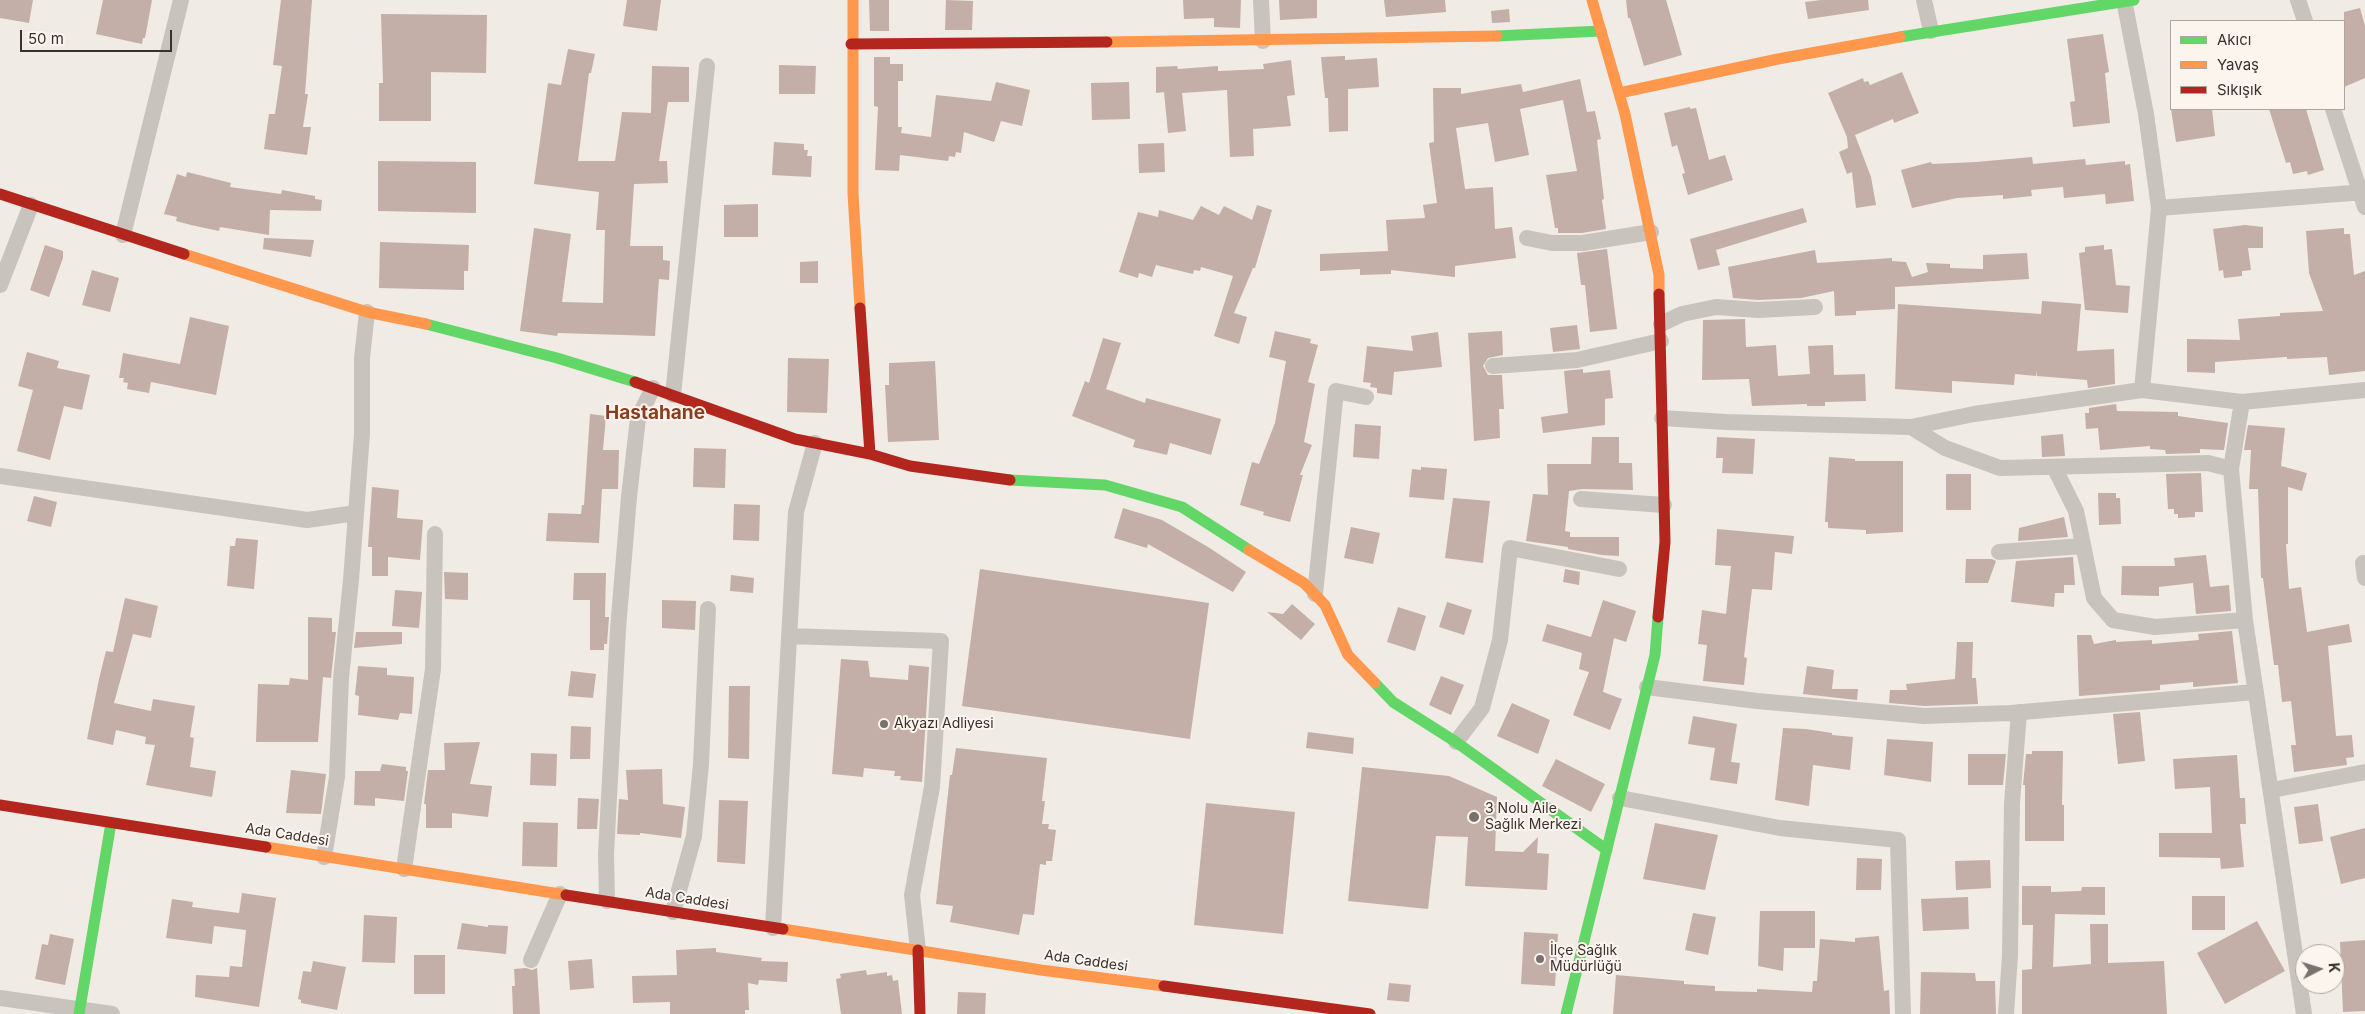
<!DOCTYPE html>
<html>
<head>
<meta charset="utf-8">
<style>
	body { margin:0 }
	#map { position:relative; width:2365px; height:1014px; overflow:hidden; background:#f0ebe5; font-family:Inter,sans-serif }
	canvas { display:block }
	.legend { position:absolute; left:2170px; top:20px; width:175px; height:90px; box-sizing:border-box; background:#fbf5ee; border:1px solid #aea6a0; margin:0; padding:6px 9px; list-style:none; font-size:15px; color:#3b302b }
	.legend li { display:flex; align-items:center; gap:10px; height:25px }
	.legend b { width:25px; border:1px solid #aea6a0 }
	.north { position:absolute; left:2295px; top:944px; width:50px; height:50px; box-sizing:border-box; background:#fbf5ee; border:1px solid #aea6a0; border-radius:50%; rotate:85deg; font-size:14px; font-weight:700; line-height:20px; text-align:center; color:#3b302b }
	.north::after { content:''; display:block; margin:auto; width:18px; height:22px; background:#7a716c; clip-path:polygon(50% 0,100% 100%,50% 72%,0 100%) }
	.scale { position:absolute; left:20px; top:30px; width:152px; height:22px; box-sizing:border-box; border:2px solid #3b302b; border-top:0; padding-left:6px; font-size:15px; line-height:18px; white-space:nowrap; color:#3b302b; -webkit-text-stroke:4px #fbf5ee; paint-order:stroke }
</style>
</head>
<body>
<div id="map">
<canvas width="2365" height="1014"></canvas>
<ul class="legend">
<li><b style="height:6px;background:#63d668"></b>Akıcı</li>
<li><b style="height:6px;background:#ff974d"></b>Yavaş</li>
<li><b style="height:6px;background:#b3261e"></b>Sıkışık</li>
</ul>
<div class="north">K</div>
<div class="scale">50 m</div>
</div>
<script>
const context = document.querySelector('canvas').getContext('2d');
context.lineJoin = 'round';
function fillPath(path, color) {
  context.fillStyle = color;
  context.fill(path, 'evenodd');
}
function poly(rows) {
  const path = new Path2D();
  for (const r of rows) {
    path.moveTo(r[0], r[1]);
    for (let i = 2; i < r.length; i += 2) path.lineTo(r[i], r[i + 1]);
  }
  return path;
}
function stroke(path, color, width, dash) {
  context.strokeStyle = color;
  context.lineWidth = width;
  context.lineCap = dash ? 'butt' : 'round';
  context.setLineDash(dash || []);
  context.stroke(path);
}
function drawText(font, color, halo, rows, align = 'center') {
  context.font = font + ' Inter,sans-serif';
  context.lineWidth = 4;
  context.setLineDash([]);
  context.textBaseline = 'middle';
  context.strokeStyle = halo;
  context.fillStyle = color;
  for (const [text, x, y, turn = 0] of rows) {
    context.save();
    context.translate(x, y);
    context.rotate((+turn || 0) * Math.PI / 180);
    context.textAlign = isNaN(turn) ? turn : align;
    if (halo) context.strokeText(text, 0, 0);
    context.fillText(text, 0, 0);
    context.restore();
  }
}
fillPath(poly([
	[0,0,33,0,29,23,0,18],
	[103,0,152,0,145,38,143,38,142,44,96,34],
	[281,0,312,0,305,94,308,94,303,127,311,127,307,155,264,149,269,114,275,114,282,66,273,65],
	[627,0,661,0,657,31,623,26],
	[869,0,889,0,889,31,870,31],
	[946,0,973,1,972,30,945,30],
	[1183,0,1241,0,1240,28,1214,27,1214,18,1184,19],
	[1279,0,1317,0,1317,18,1280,20],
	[1384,0,1445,0,1446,12,1386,17],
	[1626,0,1666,0,1682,55,1644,66,1630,18,1628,18],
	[1821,0,1868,0,1869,10,1808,19,1805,2],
	[2360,8,2365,26,2365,78,2344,87,2344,12],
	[1509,9,1510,22,1492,23,1491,11],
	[381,14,487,15,486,73,431,72,431,121,379,121,379,83,383,83],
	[2103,34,2109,72,2105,73,2110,123,2073,127,2070,102,2075,101,2067,39],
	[568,49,595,54,591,73,589,73,578,161,615,161,622,112,651,113,652,66,689,67,689,102,668,102,659,161,667,161,668,183,634,184,630,246,663,246,663,260,670,261,669,280,659,279,655,336,558,333,557,336,520,331,534,228,571,234,562,302,603,303,605,230,596,230,599,192,534,184,548,83,561,85],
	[1345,56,1345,60,1377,58,1379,87,1348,89,1348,131,1329,132,1328,98,1325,98,1321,57],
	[874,57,890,57,890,64,903,64,903,81,898,81,898,127,902,127,901,133,931,137,936,95,991,101,996,82,1030,90,1022,126,1001,121,994,142,964,132,961,153,956,152,955,157,949,156,948,161,900,155,899,171,875,170,878,107,874,106],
	[1291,60,1295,95,1287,96,1291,126,1253,129,1254,156,1230,157,1227,90,1182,93,1186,131,1168,133,1164,92,1156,93,1156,67,1177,66,1178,69,1218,66,1218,71,1264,69,1263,64],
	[779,65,816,66,815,94,779,94],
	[1902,72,1919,113,1894,123,1893,119,1855,135,1871,177,1876,205,1856,208,1852,172,1847,174,1839,152,1848,148,1847,137,1828,93,1863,78,1864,82,1868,81,1870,85],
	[1580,79,1587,112,1595,111,1601,139,1597,140,1604,199,1602,200,1606,229,1582,233,1558,233,1558,228,1555,228,1546,175,1577,171,1563,100,1520,109,1529,155,1495,162,1488,123,1456,128,1465,189,1493,187,1495,229,1512,227,1516,258,1455,266,1455,277,1391,270,1391,274,1360,275,1360,269,1320,271,1320,254,1388,251,1386,220,1425,218,1423,205,1437,203,1429,143,1434,142,1433,88,1461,88,1461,94,1521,84,1523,92],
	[1129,82,1130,119,1092,120,1091,83],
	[1690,107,1690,109,1696,108,1709,160,1725,155,1733,180,1688,195,1682,174,1685,173,1677,145,1672,147,1664,113],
	[2171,109,2212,109,2215,136,2176,142],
	[2269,109,2306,109,2324,170,2308,175,2307,171,2293,174,2290,162,2286,163],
	[774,142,804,144,804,150,808,150,807,156,812,156,811,177,772,175],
	[1164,143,1165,172,1139,173,1138,144],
	[2032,157,2033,164,2085,159,2086,165,2125,161,2125,165,2130,164,2134,201,2106,204,2105,194,2064,198,2063,187,2031,190,2032,196,2003,199,2003,195,1957,198,1912,208,1901,170,1931,162,1932,164,1976,162],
	[378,161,476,162,476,213,378,211],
	[187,172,231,183,230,187,281,194,282,190,315,196,315,199,322,200,321,211,270,210,269,235,220,227,219,231,191,225,176,221,177,217,164,214,177,174,186,177],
	[758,204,758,237,724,237,724,205],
	[1257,205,1272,210,1255,268,1253,268,1234,313,1247,317,1239,344,1214,336,1233,276,1201,267,1200,271,1194,270,1193,274,1156,265,1152,277,1139,273,1138,278,1119,272,1138,212,1158,217,1159,210,1193,220,1201,206,1219,215,1224,206,1252,220],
	[1803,208,1807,222,1716,250,1720,265,1698,270,1690,239],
	[2245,225,2263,227,2263,248,2248,248,2251,270,2242,271,2242,276,2224,278,2223,270,2219,271,2213,229],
	[2344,228,2344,234,2350,234,2354,275,2365,271,2365,371,2329,375,2327,357,2287,359,2287,357,2215,362,2215,373,2187,372,2187,339,2240,340,2238,319,2280,316,2280,313,2323,311,2309,273,2306,231],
	[264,238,314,240,311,257,263,249],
	[380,242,469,245,468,271,464,271,464,290,379,288],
	[45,245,63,251,63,258,49,297,30,290],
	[2104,245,2104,250,2112,249,2116,285,2130,286,2128,313,2085,310,2079,253,2085,252,2085,247],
	[1607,249,1617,329,1590,332,1585,285,1581,285,1577,253],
	[1815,250,1817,263,1892,258,1892,261,1906,262,1912,277,1928,272,1926,263,1950,264,1950,268,1983,269,1983,255,2027,253,2029,279,1895,287,1895,309,1856,311,1856,315,1835,316,1834,291,1801,298,1758,300,1733,298,1728,267],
	[818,261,818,283,800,283,800,262],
	[92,270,119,278,110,312,82,305],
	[2042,301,2081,304,2077,351,2114,349,2115,384,2088,388,2087,380,2037,376,2037,371,2036,376,2015,374,2014,385,1952,381,1952,393,1895,389,1898,304,2041,314],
	[190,317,229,326,216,395,151,382,149,393,127,389,128,383,123,382,124,378,119,378,123,353,180,364],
	[1745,319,1746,347,1776,345,1778,376,1810,374,1808,346,1833,345,1834,375,1865,374,1866,401,1825,402,1825,406,1807,406,1807,404,1752,406,1749,379,1702,380,1703,320],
	[1577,325,1580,349,1553,352,1550,328],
	[1275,331,1311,339,1310,343,1318,345,1308,382,1315,384,1304,442,1312,445,1300,475,1303,475,1290,522,1263,515,1264,512,1240,505,1252,462,1259,464,1275,423,1286,361,1269,357],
	[1502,331,1503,355,1488,358,1483,366,1488,375,1502,375,1504,409,1499,409,1500,438,1474,441,1468,333],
	[1438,332,1442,367,1394,372,1392,395,1377,393,1377,388,1370,387,1371,383,1363,382,1367,346,1413,351,1411,336],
	[1103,338,1121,343,1106,389,1145,403,1146,398,1221,419,1211,455,1170,443,1167,455,1133,447,1135,440,1072,416,1085,381,1089,383],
	[27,352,59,361,57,368,90,375,82,410,64,406,50,460,17,451,33,390,18,386],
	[788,358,829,359,827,413,787,412],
	[935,361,939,440,888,442,885,385,889,385,889,363],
	[1583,369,1583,373,1610,370,1613,398,1605,399,1605,425,1543,433,1541,417,1568,413,1564,371],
	[2116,404,2117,411,2178,412,2178,416,2228,423,2224,450,2200,449,2200,453,2166,454,2165,450,2150,449,2150,446,2100,450,2098,428,2086,429,2085,413,2089,413,2089,408],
	[590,414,606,416,603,450,619,450,618,489,602,489,599,543,546,541,548,513,581,514,582,505,584,505],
	[1355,424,1381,426,1379,459,1353,457],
	[2248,425,2285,428,2281,466,2307,473,2302,491,2288,487,2288,544,2286,544,2289,589,2301,587,2307,632,2349,624,2352,642,2328,646,2336,736,2352,735,2354,757,2346,758,2347,765,2294,772,2291,745,2296,745,2291,701,2282,702,2278,665,2274,665,2263,578,2261,578,2258,489,2249,489,2251,450,2244,450],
	[2063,434,2065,456,2042,457,2041,436],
	[1592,437,1619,437,1619,463,1632,463,1633,490,1582,489,1569,491,1565,531,1570,532,1570,537,1619,537,1619,556,1602,555,1568,549,1568,547,1526,541,1533,494,1548,495,1547,464,1591,464],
	[1717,437,1755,439,1753,474,1722,473,1723,458,1716,458],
	[694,448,726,449,725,488,693,487],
	[1829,457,1855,459,1855,461,1903,461,1903,532,1866,534,1866,530,1828,528,1828,522,1825,522],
	[1421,467,1447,469,1444,500,1409,497,1412,469,1421,470],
	[2201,473,2203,512,2195,512,2195,517,2178,518,2178,514,2174,514,2174,509,2168,509,2166,474],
	[1946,474,1971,474,1971,510,1946,510],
	[372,487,399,490,397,518,423,520,420,560,388,557,388,576,372,576,372,547,368,547],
	[2098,493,2116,493,2116,498,2120,498,2121,524,2099,525],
	[34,496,57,502,51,527,27,521],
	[1453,498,1490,501,1483,563,1445,558],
	[734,504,760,505,759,541,733,540],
	[1123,508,1162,520,1208,547,1246,572,1233,592,1148,544,1147,548,1114,538],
	[2064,517,2068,537,2018,541,2019,528],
	[1351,527,1380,533,1373,564,1344,558],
	[1717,529,1794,536,1792,554,1775,552,1772,590,1752,589,1744,657,1747,658,1744,685,1703,681,1707,645,1698,644,1702,610,1726,614,1731,566,1715,565],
	[236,538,258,540,254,589,227,586,230,546,235,546],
	[2206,555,2210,587,2229,585,2231,611,2196,614,2193,583,2159,587,2159,596,2121,595,2122,566,2175,566,2174,558],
	[2073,557,2075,585,2064,585,2064,593,2055,593,2054,607,2011,602,2016,561],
	[1966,559,1992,559,1996,561,1988,583,1965,583],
	[980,569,1209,603,1190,739,962,706],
	[1565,569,1580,572,1579,585,1563,582],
	[444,572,468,573,468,600,445,599],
	[574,573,606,573,605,617,609,617,607,644,604,644,604,650,590,650,590,600,573,600],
	[731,575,754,578,753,593,730,591],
	[395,590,422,592,419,628,392,626],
	[125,598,158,606,151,638,133,634,114,703,151,711,153,699,195,706,190,737,194,738,190,767,216,771,212,797,146,785,155,745,145,744,146,737,116,730,113,745,87,739,99,679,106,651,113,652],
	[662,600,696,601,695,630,662,628],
	[1603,600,1636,611,1626,642,1614,638,1603,692,1622,699,1610,730,1573,715,1589,672,1579,669,1582,653,1542,641,1547,624,1591,637],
	[1447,602,1472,610,1464,635,1439,627],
	[1292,604,1315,624,1301,640,1267,612,1283,614],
	[1398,607,1426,616,1415,651,1387,642],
	[308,617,332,618,332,632,336,632,331,678,323,677,318,742,256,742,258,684,289,685,290,678,308,680],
	[2232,631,2238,683,2193,687,2193,682,2160,685,2160,690,2079,696,2077,635,2091,635,2094,644,2116,640,2116,642,2152,640,2152,644,2199,640,2198,634],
	[356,632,402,632,402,644,354,648],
	[1957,642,1973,642,1972,678,1976,678,1978,704,1924,706,1889,703,1890,690,1907,690,1906,684,1955,679],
	[841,659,868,661,870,677,908,680,909,665,929,667,922,782,900,780,901,776,894,776,895,771,864,768,863,777,832,774],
	[358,666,387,668,387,675,414,677,412,714,400,713,398,720,358,715,359,696,355,695],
	[1807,666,1834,670,1832,689,1858,689,1857,700,1803,694],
	[571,671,596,674,593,698,568,696],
	[1441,676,1464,685,1451,715,1429,705],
	[729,686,750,686,749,759,728,758],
	[1512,703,1550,720,1538,754,1497,736],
	[2140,712,2145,761,2118,764,2113,714],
	[1693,716,1737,724,1731,762,1740,763,1737,784,1710,780,1715,748,1688,744],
	[571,726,591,727,590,759,570,759],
	[1783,728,1806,729,1832,733,1832,735,1853,737,1850,770,1813,765,1809,806,1775,800],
	[1308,732,1354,738,1353,754,1306,748],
	[1887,739,1933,742,1931,782,1884,775],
	[480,742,470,784,492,786,488,817,452,813,452,828,426,828,426,804,424,804,428,770,445,770,444,743],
	[956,748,1047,758,1042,801,1045,801,1042,824,1049,824,1048,829,1056,830,1052,861,1046,861,1046,865,1040,864,1034,915,1023,914,1019,935,950,922,953,906,936,904,950,775,952,775],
	[2032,751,2063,751,2062,805,2064,805,2064,841,2025,841,2025,785,2023,785,2026,754,2032,754],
	[531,753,557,754,556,786,530,785],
	[1968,754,2006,754,2003,785,1968,785],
	[2237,755,2240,798,2245,798,2246,824,2240,824,2244,867,2221,869,2220,858,2159,857,2159,833,2212,833,2210,787,2175,789,2173,759],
	[1556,759,1605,784,1591,812,1542,786],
	[382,764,406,767,406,771,408,771,404,801,375,798,375,806,354,805,355,771,380,771],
	[1362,767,1449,776,1497,797,1495,851,1523,852,1538,837,1537,853,1549,854,1547,890,1465,886,1468,837,1436,836,1428,909,1348,901],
	[662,769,663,804,685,807,681,838,640,833,640,835,617,834,619,799,628,800,626,770],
	[291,770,326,774,321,814,286,813],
	[578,798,599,799,597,829,577,829],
	[719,800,748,801,745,864,717,862],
	[1206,803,1295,812,1283,934,1194,925],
	[2318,804,2323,841,2299,844,2294,807],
	[523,822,558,823,557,867,522,866],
	[1655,823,1718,835,1705,890,1643,879],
	[2365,828,2365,878,2341,884,2330,837],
	[1857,858,1882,859,1881,890,1856,890],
	[1990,860,1991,888,1956,890,1955,861],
	[2022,886,2051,886,2051,892,2081,891,2082,887,2105,887,2105,915,2055,914,2053,967,2091,964,2090,924,2108,924,2108,963,2164,961,2167,1014,2022,1014,2022,970,2032,969,2033,925,2022,925],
	[242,893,276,898,259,1007,195,997,196,975,229,977,230,966,242,967,246,930,214,926,212,944,166,938,172,899,193,902,192,907,239,913],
	[2192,896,2225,896,2225,930,2192,930],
	[1968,897,1969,929,1923,931,1921,899],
	[1760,911,1815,911,1815,948,1784,948,1783,971,1758,966],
	[1693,913,1716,917,1708,955,1685,950],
	[364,915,397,917,395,963,362,962],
	[2257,921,2285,971,2225,1004,2197,953],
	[462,923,488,927,488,925,508,926,506,954,457,949],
	[1524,932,1558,934,1555,986,1521,984],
	[50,934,74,939,65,985,35,979,42,944,48,945],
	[1879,936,1884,991,1889,990,1890,1014,1613,1014,1616,975,1684,981,1684,984,1715,986,1715,991,1757,992,1757,989,1812,992,1813,981,1817,981,1820,939,1855,942,1855,938],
	[2365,940,2365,1011,2343,1012,2340,942],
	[716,948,716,952,762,958,761,961,788,962,787,982,759,980,758,985,748,983,749,1010,745,1010,745,1014,670,1014,670,1002,633,1003,632,976,677,975,676,950],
	[414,955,445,955,445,994,414,994],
	[592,959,594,988,570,990,568,961],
	[313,961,346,967,337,1010,301,1003,301,1000,298,999,303,971,311,972],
	[526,968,532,970,537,968,540,1014,513,1014,512,986,515,986,514,969],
	[866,970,867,975,887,972,887,976,892,975,893,981,898,980,902,1014,841,1014,836,979,841,978,840,974],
	[1921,972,1975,973,1976,981,1995,981,1996,1014,1920,1014],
	[1389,983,1411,985,1409,1002,1387,1000],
	[958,992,986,993,985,1014,957,1014]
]), '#c3afa7');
stroke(poly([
	[1261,0,1263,41],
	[1924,0,1931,31],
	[2124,0,2146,114,2159,208,2142,390],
	[2298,0,2305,21],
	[2333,109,2365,207],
	[2159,208,2365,192],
	[123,235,181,0],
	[1527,238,1552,243,1583,243,1651,232],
	[0,285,31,205],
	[1661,324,1682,314,1716,307,1758,310,1815,307],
	[1493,366,1577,360,1661,341],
	[673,395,707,66],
	[2242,402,2231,469,2245,620,2304,1014],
	[1662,418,1726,422,1911,427,1974,414,2142,390,2242,402,2365,390],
	[1911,427,1945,448,2000,468,2208,463,2231,469],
	[2054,467,2076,511,2094,598,2113,620,2155,627,2245,620],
	[0,476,307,520,356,513],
	[1581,499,1664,505],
	[1999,552,2083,546],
	[2363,563,2365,578],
	[1315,594,1336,391,1366,397],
	[789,636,941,641,932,787,912,895,918,950],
	[1647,687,1757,701,1924,716,2011,713,2255,692],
	[1456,742,1482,708,1500,640,1510,548,1619,569],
	[2272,790,2365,772],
	[1620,798,1780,828,1898,840,1903,1014],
	[324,857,337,777,341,678,351,580,362,434,362,358,367,312],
	[404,869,433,669,435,534],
	[607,901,606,854,618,629,629,497,638,418,653,388],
	[673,912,694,836,701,764,708,609],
	[773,928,796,512,815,443],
	[531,960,560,894],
	[0,998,112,1014],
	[2006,1014,2010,955,2012,803,2019,712]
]), '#c9c3be', 16);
stroke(poly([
	[1497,36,1601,31],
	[1900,37,2134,0],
	[426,324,557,358,635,382],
	[1010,480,1105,485,1182,507,1249,550],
	[1375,683,1393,702,1456,742,1607,850],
	[79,1014,111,823],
	[1566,1014,1655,655,1658,617]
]), '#63d668', 11);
stroke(poly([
	[853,0,853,194,860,308],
	[1592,0,1625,114,1659,275,1659,294],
	[1107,42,1497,36],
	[1619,93,1778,59,1900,37],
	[184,254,367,312,426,324],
	[1249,550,1304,583,1325,605,1348,655,1375,683],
	[266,847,566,895],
	[783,929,1041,970,1164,986]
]), '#ff974d', 11);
stroke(poly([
	[851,44,1107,42],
	[0,194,184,254],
	[860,308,870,454],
	[635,382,795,439,870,454,910,466,1010,480],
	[1658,617,1665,542,1659,294],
	[0,805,266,847],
	[566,895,783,929],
	[918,950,920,1014],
	[1164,986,1370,1014]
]), '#b3261e', 11);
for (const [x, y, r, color] of [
	[884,724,5,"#7a716c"],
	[1474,817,6,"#7a716c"],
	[1540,959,5,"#7a716c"]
]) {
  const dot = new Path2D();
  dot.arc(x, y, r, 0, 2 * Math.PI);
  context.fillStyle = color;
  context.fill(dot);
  stroke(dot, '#fbf5ee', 2);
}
drawText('14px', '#3b302b', '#fbf5ee', [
	["Akyazı Adliyesi",894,724],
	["3 Nolu Aile",1485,809],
	["Sağlık Merkezi",1485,825],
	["İlçe Sağlık",1550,951],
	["Müdürlüğü",1550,967]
], 'left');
drawText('14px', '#3b302b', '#fbf5ee', [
	["Ada Caddesi",287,835,9],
	["Ada Caddesi",687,899,9],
	["Ada Caddesi",1086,961,8]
]);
drawText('bold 19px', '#8c3b22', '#fbf5ee', [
	["Hastahane",655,413]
]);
</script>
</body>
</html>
